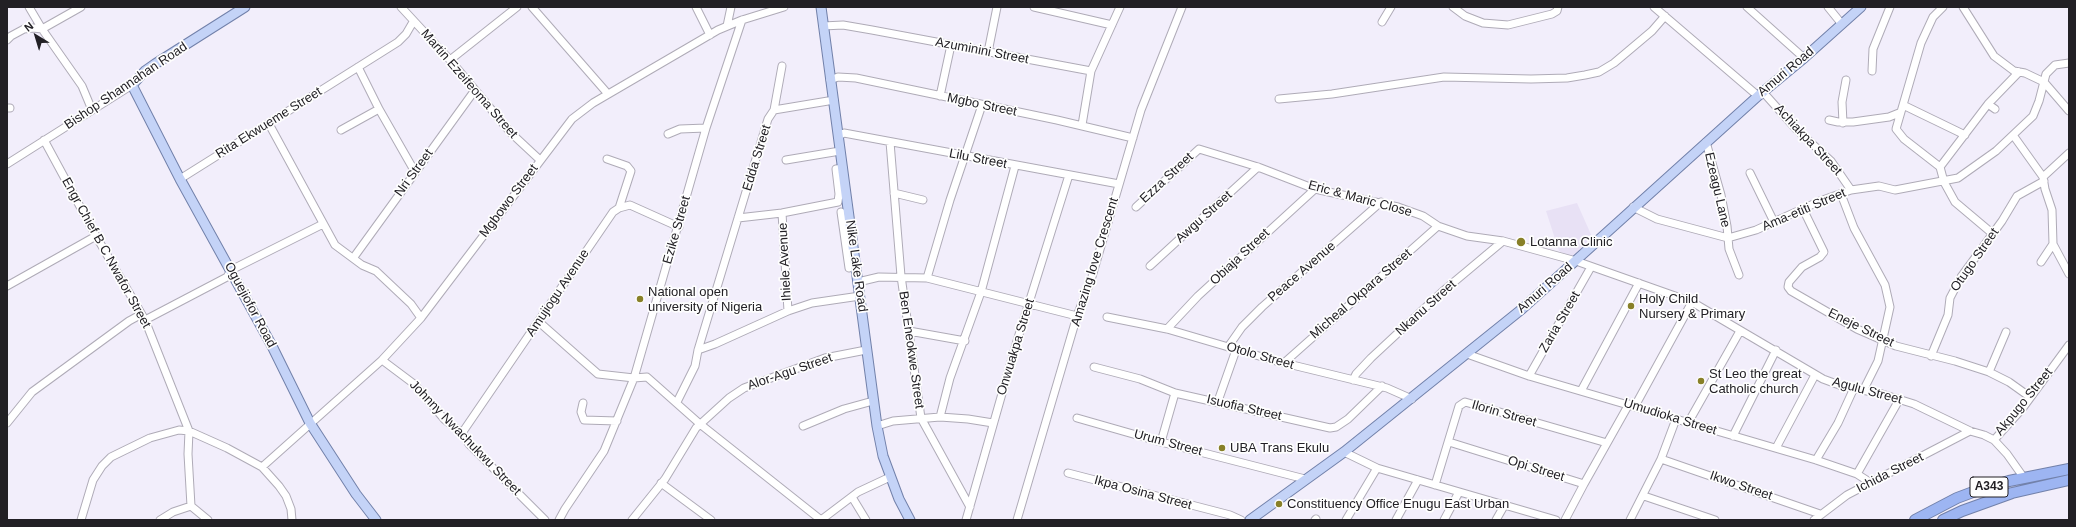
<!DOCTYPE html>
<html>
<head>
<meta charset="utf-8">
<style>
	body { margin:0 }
	#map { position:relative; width:2076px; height:527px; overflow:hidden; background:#f2eefb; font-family:Arial,sans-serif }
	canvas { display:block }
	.frame { position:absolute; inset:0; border:8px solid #222025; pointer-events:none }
	.north { position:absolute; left:16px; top:16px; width:40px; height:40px; -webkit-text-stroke:3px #fefefe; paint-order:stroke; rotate:322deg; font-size:11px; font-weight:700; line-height:16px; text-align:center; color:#222025 }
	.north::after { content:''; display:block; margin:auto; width:14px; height:18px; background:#222025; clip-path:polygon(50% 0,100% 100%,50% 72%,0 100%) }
</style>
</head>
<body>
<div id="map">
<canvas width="2076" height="527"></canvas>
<div class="frame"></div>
<div class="north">N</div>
</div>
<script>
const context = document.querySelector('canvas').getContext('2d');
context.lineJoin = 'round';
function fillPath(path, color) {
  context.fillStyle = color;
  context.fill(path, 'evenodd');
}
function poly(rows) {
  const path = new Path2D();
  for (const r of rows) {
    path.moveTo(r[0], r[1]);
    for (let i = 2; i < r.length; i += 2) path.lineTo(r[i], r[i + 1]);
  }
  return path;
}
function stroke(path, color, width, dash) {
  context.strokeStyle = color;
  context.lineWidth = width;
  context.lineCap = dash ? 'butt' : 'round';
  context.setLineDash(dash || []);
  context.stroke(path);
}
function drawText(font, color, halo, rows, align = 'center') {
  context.font = font + ' Arial,sans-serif';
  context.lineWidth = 3.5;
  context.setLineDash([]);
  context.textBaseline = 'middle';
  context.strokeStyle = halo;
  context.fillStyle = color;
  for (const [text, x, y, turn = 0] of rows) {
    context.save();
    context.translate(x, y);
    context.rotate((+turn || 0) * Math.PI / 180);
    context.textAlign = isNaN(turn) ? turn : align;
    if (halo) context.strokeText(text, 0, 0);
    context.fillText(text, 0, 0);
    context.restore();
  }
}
fillPath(poly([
	[1577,203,1593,239,1571,257,1559,251,1546,211]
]), '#e8e1f5');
const minor = poly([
	[29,7,42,29,82,86,92,110],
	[401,7,450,60,511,133,540,160],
	[532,7,608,94],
	[696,7,710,35],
	[1034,7,1112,25],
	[1453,7,1465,16,1483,23,1508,25,1552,14,1557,11,1558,7],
	[1654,7,1758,96],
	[1747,7,1804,58],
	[1828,7,1841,23],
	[1943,7,1933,17,1921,43,1896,129,1904,139,1940,167,1944,182,1955,202,1993,234],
	[1963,7,1994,56,2014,71,2025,73,2044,82,2069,111],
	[1382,22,1391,7],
	[727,26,731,7],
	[823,26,843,25,872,30,1091,71,1120,7],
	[42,29,81,7],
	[7,40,11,36,24,29,33,28,42,29],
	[988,52,997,7],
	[450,60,517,7],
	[358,67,379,109,415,172],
	[1872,71,1873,49,1890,7],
	[830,80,838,77,856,78,1057,120,1133,138],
	[1763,92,1796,129,1831,161,1851,190],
	[940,96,951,45],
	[1279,99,1332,94,1444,77,1531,79,1567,78,1585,75,1599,72,1614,63,1652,31,1665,16],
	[1988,104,1995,109],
	[1903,105,1965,135],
	[7,108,10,108],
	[774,110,782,66],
	[1829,120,1838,122,1853,122,1889,117,1899,113],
	[1843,123,1842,102,1846,80],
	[269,124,335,245,362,265,376,271,411,304,421,318],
	[1082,125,1091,71],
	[341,130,379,109],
	[668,134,680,129,706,128],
	[2013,135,2043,177,2045,189,2052,210,2053,244,2069,274],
	[839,136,844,133,1119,184],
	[44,140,96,236,145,320,189,431,188,454,191,506,208,520],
	[890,142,901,276,921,418,970,507],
	[1706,142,1721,195,1727,226,1729,249,1739,275],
	[607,159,627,166,631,171,619,208],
	[786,160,840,151],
	[7,164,132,85],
	[1940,167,1988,104,2019,72],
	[1750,173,1774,222],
	[2043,177,2069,153],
	[180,179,398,42,406,34,413,22],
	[894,193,923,200],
	[1841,194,1854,228,1885,285,1890,307,1878,361,1864,389],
	[1136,207,1199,149,1258,167,1315,189,1398,207,1423,216,1438,226,1467,236,1503,241,1576,261,1692,302,1823,379,1842,386,1882,394,1914,404,1970,431,1984,435,1994,440,2007,454,2024,478],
	[1633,207,1657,219,1728,238,1756,230,1820,201,1851,190,1879,186,1895,190,1958,178,1996,151,2033,116,2039,101,2046,74,2055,65,2069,63],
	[1803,209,1824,252,1820,257,1802,267,1789,282,1788,287,1791,291,1857,329,1896,346,1955,361,1989,372,2009,382,2030,397],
	[841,212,849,268],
	[782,213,788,311],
	[738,218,782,213,838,202,839,194,836,169,843,168],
	[354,257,475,90],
	[2041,262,2053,244],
	[1150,266,1258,167],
	[927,278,950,200,982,105],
	[858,282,879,277,927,278,1077,316],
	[7,286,96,236],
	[1107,317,1167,329,1276,361,1387,388,1412,399],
	[145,320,227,277,231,270,323,224],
	[539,322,598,374,634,378,647,377,700,424,821,520],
	[1167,329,1198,296,1315,189],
	[909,331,965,341],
	[1228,347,1242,327,1262,307,1381,202],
	[698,350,715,344,788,311,812,303,860,296],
	[1467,354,1529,376,1816,460,1857,474,1871,483],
	[1931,356,1948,315,1950,298,1961,277,2002,221,2017,196,2044,181],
	[382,360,414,384,445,420,462,433,469,444,545,520],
	[1285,362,1438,226],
	[1094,367,1140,379,1175,393,1330,428,1336,427,1348,419,1382,386],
	[1989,372,2006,332],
	[1529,376,1591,267],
	[1353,380,1356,374,1371,358,1442,292,1503,241],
	[1581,391,1639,283],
	[1218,401,1236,350],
	[677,402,695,366,698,350,768,119,774,110,834,100],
	[583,403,581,412,584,420,617,421],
	[1635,406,1692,302],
	[940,417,950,378,981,292,1015,166],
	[1077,418,1161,442,1305,479],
	[7,423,32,392,129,321,140,315],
	[1688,423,1740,331],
	[803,426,844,409,873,401],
	[877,426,893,421,940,417,968,419,993,423],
	[462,433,613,212,619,208,630,205,679,227],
	[1733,436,1776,350],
	[1994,440,2022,409,2069,345],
	[1161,442,1175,393],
	[1449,442,1584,484,1565,520],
	[1776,448,1815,375],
	[1344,452,1377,468,1556,520],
	[1661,459,1820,514],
	[1816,460,1838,423,1854,388],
	[262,467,382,360,421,318,572,119,593,103,718,30,742,20,784,7],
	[1068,473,1230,515,1241,520],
	[1857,474,1899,400],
	[661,483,711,520],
	[1584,484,1629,404],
	[1435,485,1459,406,1465,402,1607,443],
	[1644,496,1715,520],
	[852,497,866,520],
	[81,520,93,480,102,466,111,457,150,438,179,430,189,431,227,448,262,467,279,486,286,496,291,509,292,520],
	[160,520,173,512,191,506],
	[559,520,565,509,604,451,634,378,706,128,742,20],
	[632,520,665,479,696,428,729,398,744,388,825,358,866,350],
	[821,520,858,492,890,477],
	[966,520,1017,341,1069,175],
	[1017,520,1077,316,1091,280,1141,110,1182,7],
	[1315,520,1316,519],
	[1346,520,1377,468],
	[1396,520,1418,480],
	[1444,520,1459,492],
	[1496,520,1504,506],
	[1630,520,1661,459,1676,419],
	[1814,520,1847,495,1970,431]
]);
const major = poly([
	[245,7,155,64,145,71,132,85,180,179,272,346,310,423,356,494,376,520],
	[821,7,877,426,883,456,899,499,910,520],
	[1250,520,1344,452,1522,309,1758,96,1804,58,1861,7]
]);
const highway = poly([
	[1915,520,1957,498,1973,492,2009,481,2069,469],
	[1943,520,1962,511,2012,493,2069,480]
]);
stroke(minor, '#afabb7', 9);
stroke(major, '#7281aa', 11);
stroke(highway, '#7281aa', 12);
stroke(minor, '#fff', 7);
stroke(major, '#c4d3f7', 9);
stroke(highway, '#9db5f2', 10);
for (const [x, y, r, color] of [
	[1521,242,5,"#888028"],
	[640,299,4,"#888028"],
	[1631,306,4,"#888028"],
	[1701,381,4,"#888028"],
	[1222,448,4,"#888028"],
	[1279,504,4,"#888028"]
]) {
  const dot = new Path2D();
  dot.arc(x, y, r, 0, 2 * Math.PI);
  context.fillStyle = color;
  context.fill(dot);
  stroke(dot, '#fefefe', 1.5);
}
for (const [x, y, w] of [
	[1989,487,38]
]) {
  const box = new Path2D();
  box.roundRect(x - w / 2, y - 10, w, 20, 3);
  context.fillStyle = '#fefefe';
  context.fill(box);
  stroke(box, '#222025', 1);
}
drawText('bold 12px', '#222025', null, [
	["A343",1989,487]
]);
drawText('13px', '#222025', '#fefefe', [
	["Azuminini Street",982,51,11],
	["Amuri Road",1786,72,-40],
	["Martin Ezeifeoma Street",469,84,49],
	["Bishop Shannahan Road",126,86,-34],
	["Mgbo Street",982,105,12],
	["Rita Ekwueme Street",269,123,-32],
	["Achiakpa Street",1808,140,47],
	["Edda Street",757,158,-73],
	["Lilu Street",978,159,11],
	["Nri Street",414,173,-54],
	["Ezza Street",1167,178,-43],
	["Ezeagu Lane",1717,190,77],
	["Eric & Maric Close",1360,199,15],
	["Mgbowo Street",509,201,-53],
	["Ama-etiti Street",1804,210,-23],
	["Awgu Street",1204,217,-42],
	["Ezike Street",677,230,-74],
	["Engr Chief B C Nwafor Street",106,253,61],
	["Obiaja Street",1240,257,-43],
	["Otugo Street",1975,260,-55],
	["Ihiele Avenue",785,262,-93],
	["Amazing love Crescent",1095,262,-73],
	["Nike Lake Road",856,266,82],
	["Peace Avenue",1302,272,-41],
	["Amuri Road",1545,288,-41],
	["Amujiogu Avenue",558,293,-56],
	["Micheal Okpara Street",1361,294,-41],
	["Oguejiofor Road",250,305,62],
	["Nkanu Street",1426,308,-42],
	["Zaria Street",1560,322,-60],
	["Eneje Street",1861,328,26],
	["Onwuakpa Street",1016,347,-73],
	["Ben Eneokwe Street",911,350,82],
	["Otolo Street",1260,356,16],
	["Alor-Agu Street",790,372,-19],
	["Agulu Street",1867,391,15],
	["Akpugo Street",2024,402,-51],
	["Isuofia Street",1244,408,13],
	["Ilorin Street",1504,414,16],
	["Umudioka Street",1670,417,17],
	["Johnny Nwachukwu Street",465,438,46],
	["Urum Street",1168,443,15],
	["Opi Street",1536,469,17],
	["Ichida Street",1890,473,-27],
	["Ikwo Street",1741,486,19],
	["Ikpa Osina Street",1143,493,15]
]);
drawText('13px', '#222025', '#fefefe', [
	["Lotanna Clinic",1530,242],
	["National open",648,292],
	["university of Nigeria",648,307],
	["Holy Child",1639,299],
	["Nursery & Primary",1639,314],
	["St Leo the great",1709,374],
	["Catholic church",1709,389],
	["UBA Trans Ekulu",1230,448],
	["Constituency Office Enugu East Urban",1287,504]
], 'left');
</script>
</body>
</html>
